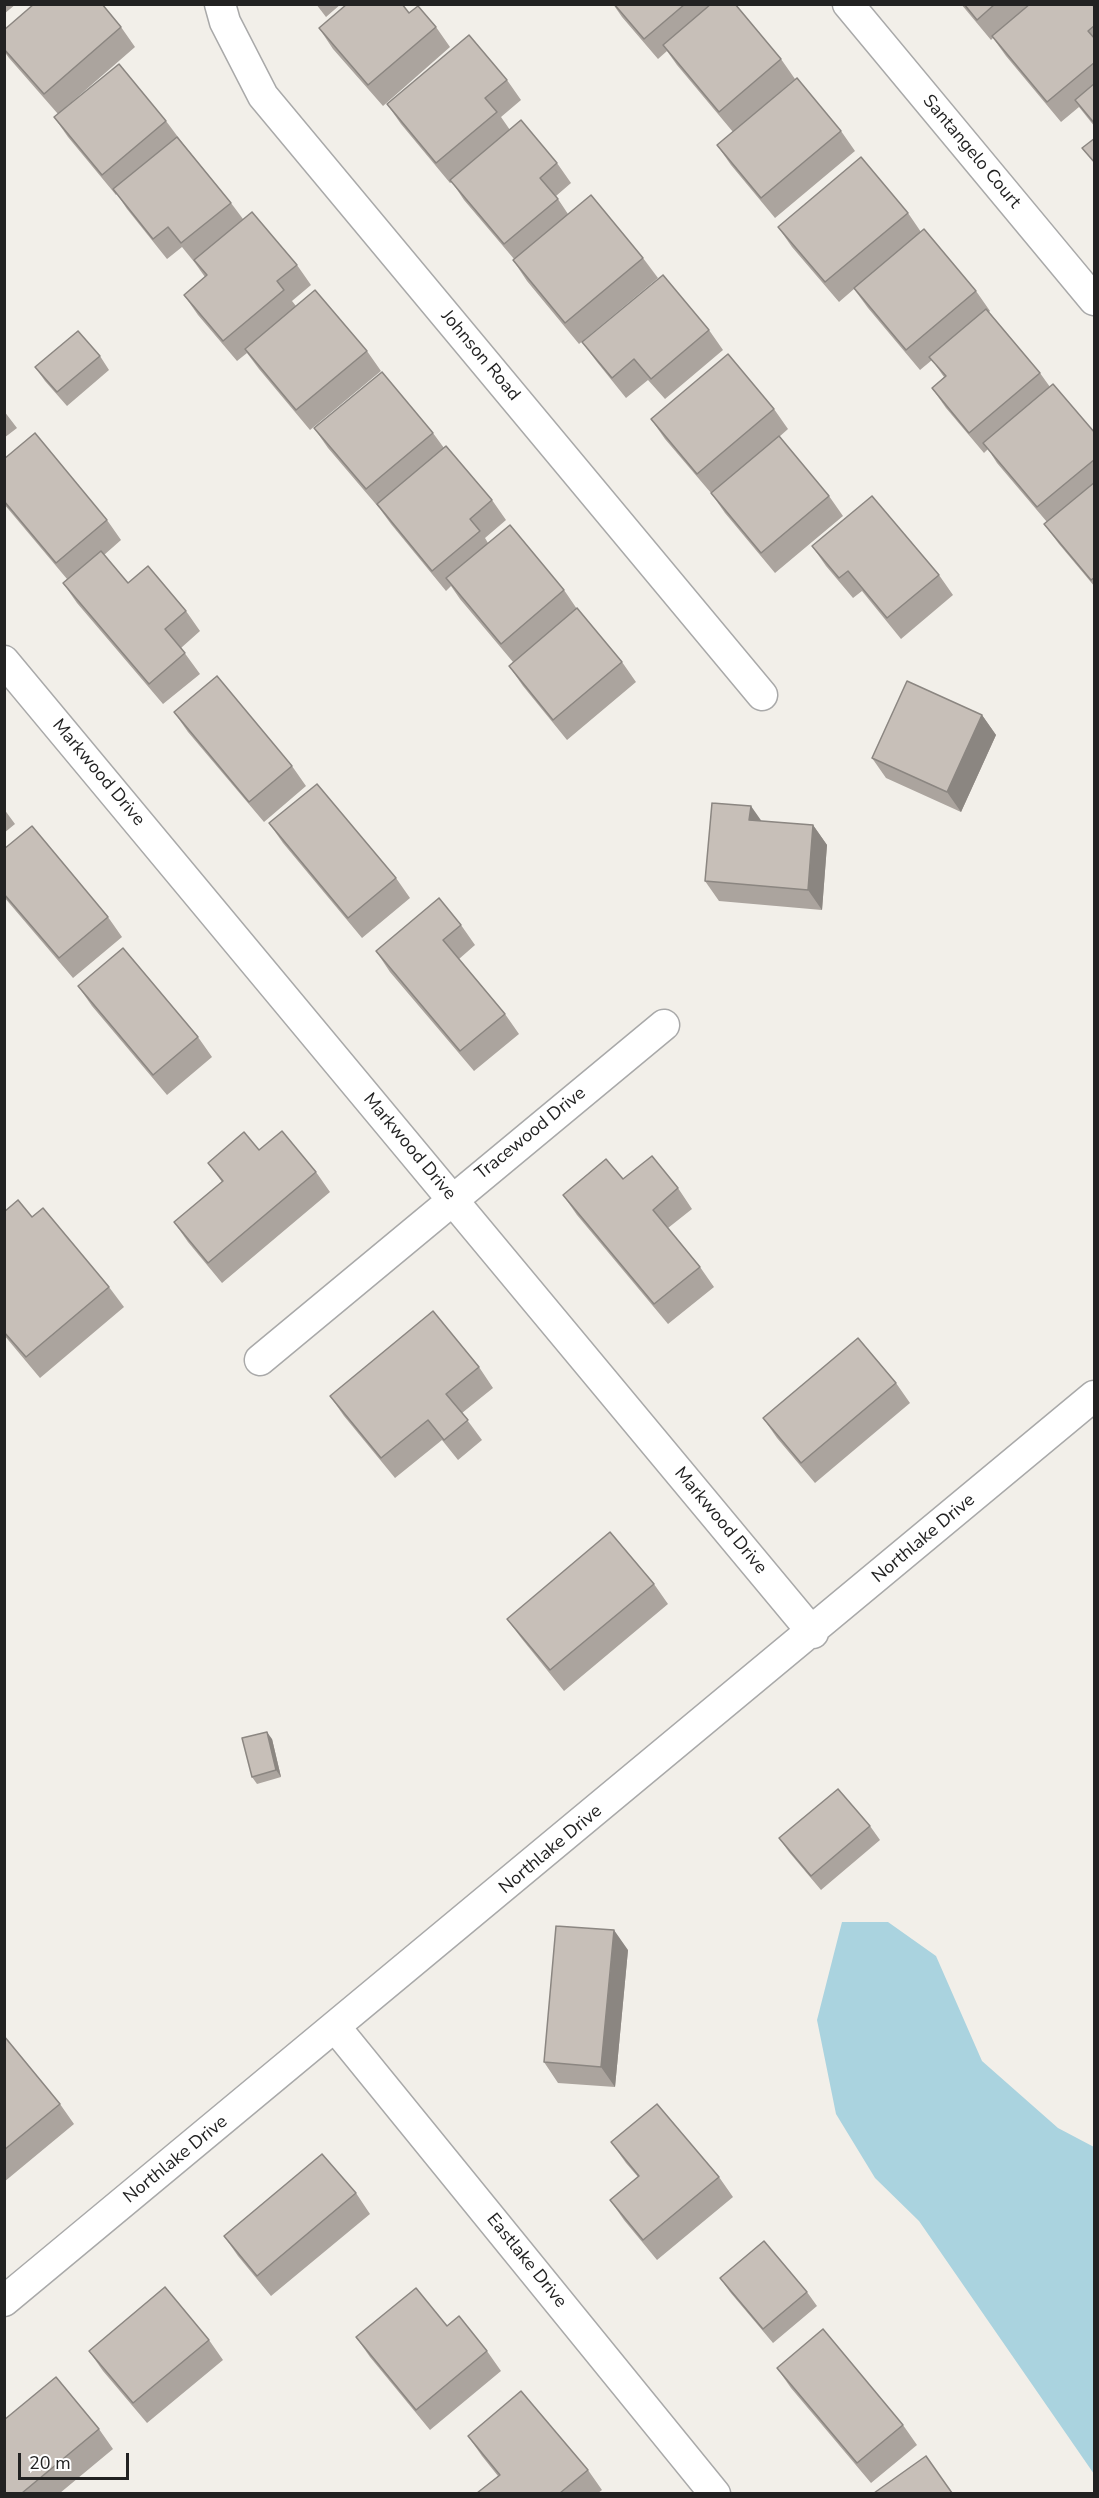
<!DOCTYPE html>
<html>
<head>
<meta charset="utf-8">
<style>
	body { margin:0 }
	#map { position:relative; width:1099px; height:2498px; overflow:hidden; background:#f2efe9; font-family:"Nunito Sans",sans-serif }
	canvas { display:block }
	.frame { position:absolute; inset:0; border:6px solid #222; pointer-events:none }
	.scale { position:absolute; left:18px; top:2453px; width:111px; height:27px; box-sizing:border-box; border:3px solid #222; border-top:0; padding-left:8px; font-size:18px; line-height:21px; white-space:nowrap; color:#222; -webkit-text-stroke:4px #fff; paint-order:stroke }
</style>
</head>
<body>
<div id="map">
<canvas width="1099" height="2498"></canvas>
<div class="frame"></div>
<div class="scale">20 m</div>
</div>
<script>
const context = document.querySelector('canvas').getContext('2d');
context.lineJoin = 'round';
function fillPath(path, color) {
  context.fillStyle = color;
  context.fill(path, 'evenodd');
}
function poly(rows) {
  const path = new Path2D();
  for (const r of rows) {
    path.moveTo(r[0], r[1]);
    for (let i = 2; i < r.length; i += 2) path.lineTo(r[i], r[i + 1]);
  }
  return path;
}
function stroke(path, color, width, dash) {
  context.strokeStyle = color;
  context.lineWidth = width;
  context.lineCap = dash ? 'butt' : 'round';
  context.setLineDash(dash || []);
  context.stroke(path);
}
function drawText(font, color, halo, rows, align = 'center') {
  context.font = font + ' "Nunito Sans",sans-serif';
  context.lineWidth = 6;
  context.setLineDash([]);
  context.textBaseline = 'middle';
  context.strokeStyle = halo;
  context.fillStyle = color;
  for (const [text, x, y, turn = 0] of rows) {
    context.save();
    context.translate(x, y);
    context.rotate((+turn || 0) * Math.PI / 180);
    context.textAlign = isNaN(turn) ? turn : align;
    if (halo) context.strokeText(text, 0, 0);
    context.fillText(text, 0, 0);
    context.restore();
  }
}
fillPath(poly([
	[842,1922,888,1922,936,1956,982,2061,1058,2128,1094,2147,1094,2474,919,2221,875,2178,836,2114,817,2020]
]), '#aad3df');
const street = poly([
	[220,4,225,22,263,96,762,695],
	[848,4,1094,300],
	[4,661,813,1633],
	[260,1360,664,1025],
	[336,2028,715,2494],
	[4,2301,1094,1396]
]);
stroke(street, '#a9a9a9', 33);
stroke(street, '#fff', 30);
fillPath(poly([
	[4,4,16,4,4,14],
	[316,4,341,4,326,17],
	[613,4,735,4,781,59,795,79,733,132,677,65,667,51,658,59,622,17],
	[961,4,1092,4,1095,8,1095,127,1079,107,1061,122,1006,56,993,38,991,40],
	[409,13,436,27,450,47,383,106,333,49,319,28],
	[121,27,135,47,58,114,9,58,4,51,4,30],
	[507,80,521,100,501,117,510,130,557,163,571,183,556,196,568,214,643,258,658,278,579,344,527,281,513,260,514,259,464,200,452,182,450,183,401,124,387,104],
	[54,117,166,121,181,141,231,203,243,219,297,265,311,285,292,301,296,306,367,351,381,371,310,430,259,369,247,353,237,361,198,315,184,295,205,277,195,263,182,247,167,259,127,209,117,194,116,195,68,137],
	[841,131,855,151,775,218,731,165,717,145],
	[908,213,921,232,976,291,990,311,989,312,1040,373,1050,387,1095,433,1095,587,1059,544,1044,524,1047,522,997,463,988,449,984,453,946,408,932,388,944,377,932,360,920,370,868,308,854,289,839,302,792,247,778,227],
	[709,330,723,350,665,399,648,380,626,398,597,362,582,342],
	[100,356,109,370,67,406,45,381,35,367],
	[774,409,788,429,779,437,829,496,843,516,775,573,725,513,711,493,665,439,651,419],
	[4,411,17,428,4,438],
	[314,428,433,433,444,448,492,500,506,520,485,538,488,543,564,590,577,609,622,662,636,682,567,740,523,686,509,666,513,662,460,599,451,586,446,591,391,524,380,509,328,448],
	[4,459,107,520,121,540,104,555,128,583,186,611,200,631,181,648,200,674,163,704,77,603,63,583,67,579,4,504],
	[812,546,939,575,953,595,901,639,862,591,853,598,826,566],
	[174,712,292,766,306,786,264,822,188,732],
	[982,715,996,735,961,812,886,778,872,758],
	[4,809,15,824,4,833],
	[761,821,813,825,827,845,822,910,719,901,705,881],
	[269,823,396,878,410,898,362,938,283,843],
	[4,849,108,917,122,937,73,978,4,897],
	[461,925,475,945,459,959,505,1014,519,1034,474,1071,390,972,376,951],
	[78,986,198,1037,212,1057,167,1095,92,1006],
	[259,1150,316,1172,330,1192,222,1283,188,1242,174,1222,222,1182,208,1163],
	[623,1179,678,1188,692,1209,668,1228,700,1267,714,1287,668,1324,577,1215,563,1195],
	[4,1212,32,1217,109,1287,124,1307,40,1378,4,1335],
	[479,1367,493,1388,462,1413,482,1440,458,1460,442,1440,395,1478,344,1416,330,1396],
	[896,1383,910,1403,815,1483,777,1438,763,1418],
	[654,1584,668,1604,564,1691,522,1639,507,1619],
	[272,1739,281,1777,257,1784,252,1777],
	[870,1826,880,1840,821,1890,789,1852,779,1838],
	[628,1950,615,2087,558,2083,544,2062],
	[4,2036,60,2104,74,2124,4,2182],
	[611,2142,719,2177,733,2197,657,2260,624,2220,610,2200,638,2177,626,2163],
	[356,2193,370,2214,271,2296,238,2256,224,2236],
	[720,2278,807,2292,817,2306,773,2343,730,2292],
	[447,2326,487,2351,501,2371,430,2430,370,2357,356,2337],
	[209,2340,223,2360,147,2423,103,2371,89,2351],
	[777,2368,903,2425,917,2445,871,2483,791,2388],
	[4,2420,99,2429,113,2449,60,2493,4,2493],
	[468,2436,588,2470,602,2490,598,2493,477,2493,498,2476,482,2456]
]), '#aba49e');
fillPath(poly([
	[982,715,996,735,961,812,947,792],
	[751,806,765,826,749,820],
	[813,825,827,845,822,910,808,890],
	[267,1732,272,1739,281,1777,276,1770],
	[614,1930,628,1950,615,2087,601,2067]
]), '#8b8681');
const building = poly([
	[34,4,102,4,121,27,44,94,4,49,4,30,34,4],
	[347,4,402,4,409,13,418,6,436,27,368,85,319,28,347,4],
	[614,4,685,4,644,39,614,4],
	[711,4,735,4,781,59,719,112,663,45,711,4],
	[964,4,995,4,977,20,964,4],
	[1030,4,1092,4,1095,8,1095,25,1088,31,1095,39,1095,62,1047,102,992,36,1030,4],
	[469,35,507,80,485,98,497,112,436,163,387,104,469,35],
	[119,64,166,121,102,175,54,117,119,64],
	[797,78,841,131,761,198,717,145,797,78],
	[1095,83,1095,124,1075,100,1095,83],
	[521,120,557,163,540,178,558,199,504,244,450,180,521,120],
	[177,137,231,203,181,243,168,227,153,239,113,189,177,137],
	[1095,138,1095,163,1082,148,1095,138],
	[861,157,908,213,825,282,778,227,861,157],
	[591,195,643,258,565,323,513,260,591,195],
	[252,212,297,265,277,281,284,290,223,341,184,295,207,275,194,260,252,212],
	[924,229,976,291,906,350,854,288,924,229],
	[663,275,709,330,651,379,634,359,612,378,582,342,663,275],
	[315,290,367,351,296,410,245,349,315,290],
	[986,309,1040,373,969,433,932,388,946,376,929,357,986,309],
	[78,331,100,356,57,392,35,367,78,331],
	[728,354,774,409,697,474,651,419,728,354],
	[382,372,433,433,366,489,314,428,382,372],
	[1053,384,1095,433,1095,459,1037,507,983,443,1053,384],
	[35,433,107,520,56,563,4,501,4,459,35,433],
	[779,436,829,496,761,553,711,493,779,436],
	[446,446,492,500,470,519,480,531,432,571,377,504,446,446],
	[1095,482,1095,577,1091,580,1044,524,1095,482],
	[872,496,939,575,887,618,848,571,839,578,812,546,872,496],
	[510,525,564,590,501,644,446,578,510,525],
	[101,551,128,583,148,566,186,611,165,629,185,653,149,684,63,583,101,551],
	[577,608,622,662,553,720,509,666,577,608],
	[217,676,292,766,249,802,174,712,217,676],
	[907,681,982,715,947,792,872,758,907,681],
	[317,784,396,878,348,918,269,823,317,784],
	[712,803,751,806,749,820,813,825,808,890,705,881,712,803],
	[32,826,108,917,59,958,4,894,4,849,32,826],
	[439,898,461,925,443,940,505,1014,460,1051,376,951,439,898],
	[123,948,198,1037,153,1075,78,986,123,948],
	[282,1131,316,1172,208,1263,174,1222,223,1181,208,1163,244,1132,259,1150,282,1131],
	[652,1156,678,1188,653,1210,700,1267,654,1304,563,1195,606,1159,623,1179,652,1156],
	[18,1200,32,1217,43,1208,109,1287,26,1357,4,1332,4,1212,18,1200],
	[433,1311,479,1367,446,1394,468,1420,444,1440,428,1420,381,1458,330,1396,433,1311],
	[858,1338,896,1383,801,1463,763,1418,858,1338],
	[610,1532,654,1584,550,1670,507,1619,610,1532],
	[267,1732,276,1770,252,1777,242,1738,267,1732],
	[838,1789,870,1826,811,1876,779,1838,838,1789],
	[556,1926,614,1930,601,2067,544,2062,556,1926],
	[4,2036,60,2104,4,2150,4,2036],
	[657,2104,719,2177,643,2240,610,2200,639,2176,611,2142,657,2104],
	[322,2154,356,2193,257,2276,224,2236,322,2154],
	[764,2241,807,2292,763,2329,720,2278,764,2241],
	[165,2287,209,2340,133,2403,89,2351,165,2287],
	[416,2288,447,2326,459,2316,487,2351,416,2410,356,2337,416,2288],
	[823,2329,903,2425,857,2463,777,2368,823,2329],
	[56,2377,99,2429,22,2493,6,2493,4,2492,4,2420,56,2377],
	[521,2391,588,2470,560,2493,477,2493,500,2475,468,2436,521,2391],
	[926,2456,952,2493,874,2493,926,2456]
]);
fillPath(building, '#c7bfb8');
stroke(building, '#8b8681', 1.5);
drawText('18px', '#222', '#fff', [
	["Santangelo Court",971,152,50],
	["Johnson Road",480,356,50],
	["Markwood Drive",98,773,50],
	["Tracewood Drive",531,1134,-39],
	["Markwood Drive",409,1147,50],
	["Markwood Drive",720,1521,50],
	["Northlake Drive",924,1539,-40],
	["Northlake Drive",551,1850,-40],
	["Northlake Drive",176,2160,-39],
	["Eastlake Drive",526,2261,51]
]);
</script>
</body>
</html>
